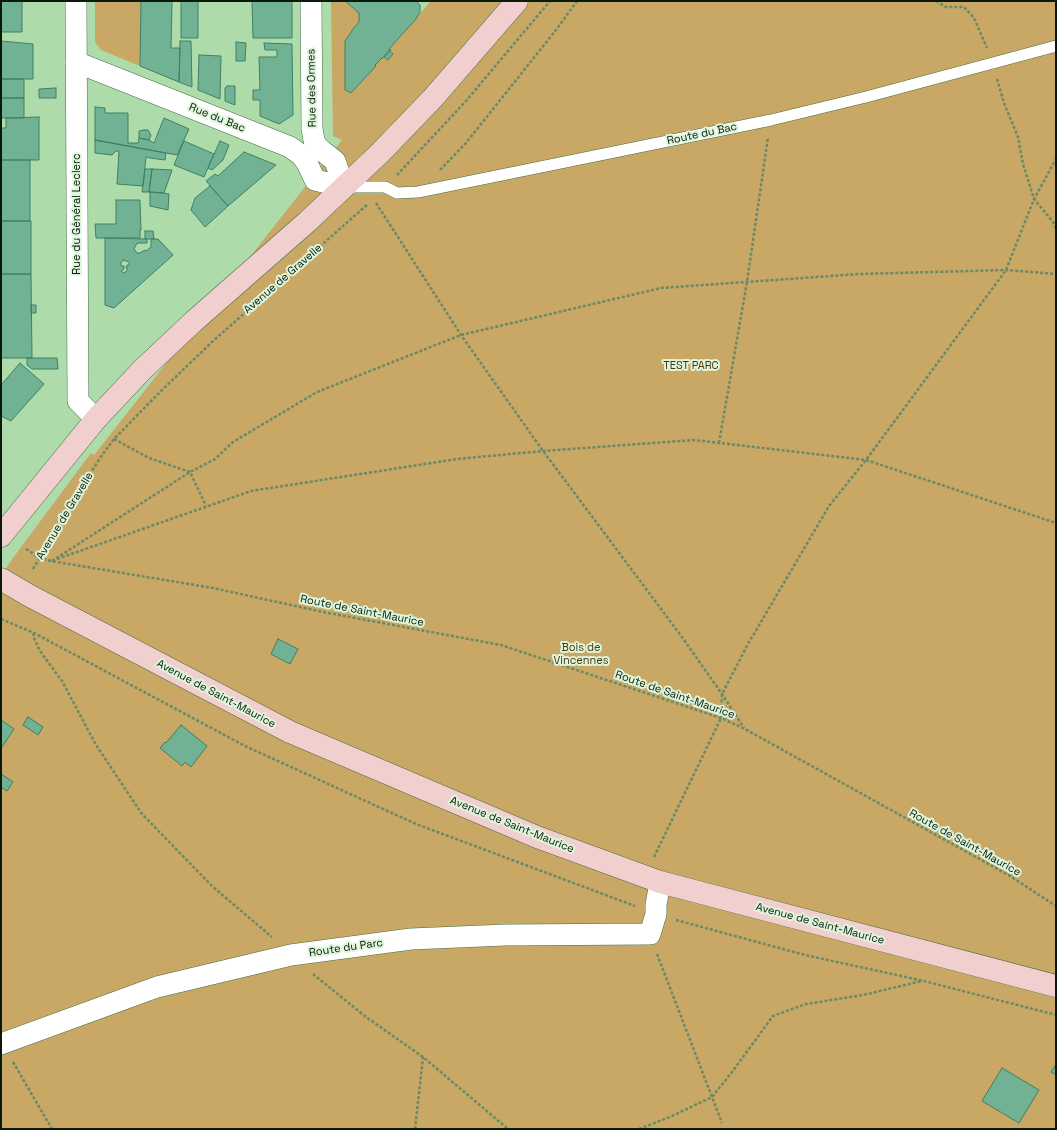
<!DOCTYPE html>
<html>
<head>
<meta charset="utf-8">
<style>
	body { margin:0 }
	#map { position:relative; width:1057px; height:1130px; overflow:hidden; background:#addbaa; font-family:"Space Grotesk",sans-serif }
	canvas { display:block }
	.frame { position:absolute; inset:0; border:2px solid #091a09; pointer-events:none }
</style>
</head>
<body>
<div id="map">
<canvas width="1057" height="1130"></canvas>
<div class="frame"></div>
</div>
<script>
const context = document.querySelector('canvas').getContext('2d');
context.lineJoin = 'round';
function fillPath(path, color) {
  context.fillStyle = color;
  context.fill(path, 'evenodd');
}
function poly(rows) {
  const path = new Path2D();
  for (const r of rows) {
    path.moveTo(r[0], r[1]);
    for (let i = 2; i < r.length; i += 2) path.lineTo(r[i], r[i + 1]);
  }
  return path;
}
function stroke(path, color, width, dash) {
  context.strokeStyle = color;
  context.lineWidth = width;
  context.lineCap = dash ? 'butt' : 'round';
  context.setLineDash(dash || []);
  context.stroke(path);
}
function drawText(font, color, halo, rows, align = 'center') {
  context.font = font + ' "Space Grotesk",sans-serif';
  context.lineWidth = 4;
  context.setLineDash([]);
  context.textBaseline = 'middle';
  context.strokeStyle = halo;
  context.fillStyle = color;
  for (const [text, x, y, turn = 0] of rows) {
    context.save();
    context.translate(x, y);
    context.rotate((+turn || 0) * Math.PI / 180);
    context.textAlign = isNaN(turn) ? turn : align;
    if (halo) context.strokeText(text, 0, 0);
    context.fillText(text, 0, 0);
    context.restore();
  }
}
fillPath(poly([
	[95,1,141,1,140,66,101,50,95,42],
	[331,1,345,1,359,13,359,22,352,30,352,31,345,42,345,90,351,93,376,66,375,65,382,58,383,58,384,57,388,60,393,54,389,51,390,50,389,49,431,1,1056,1,1056,1129,1,1129,1,576,13,558,91,453,94,455,342,140,333,136]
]), '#c9a764');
const building = poly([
	[1,1,22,1,22,32,1,32,1,1],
	[141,1,172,1,171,48,180,48,179,82,140,66,141,1],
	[181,1,198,1,198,38,181,38,181,1],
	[252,1,292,1,292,38,253,38,252,1],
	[345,1,416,1,420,5,420,12,416,19,389,49,391,50,389,51,383,58,382,58,375,65,376,66,351,93,345,90,345,41,352,31,352,30,359,22,359,13,345,1],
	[1,41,33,44,33,79,1,79,1,41],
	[180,41,191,41,192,87,179,82,180,41],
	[236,42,246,43,245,61,236,61,236,42],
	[264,43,292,44,293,115,279,124,260,116,260,100,253,100,253,90,260,90,259,57,277,57,277,50,265,50,264,43],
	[389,51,393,54,388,60,384,57,389,51],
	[199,55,221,56,220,99,198,90,199,55],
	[1,79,24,79,24,98,1,98,1,79],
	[227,86,235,86,235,105,225,101,225,88,227,86],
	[56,88,56,98,39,98,39,89,56,88],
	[1,98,24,98,24,118,1,118,1,98],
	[95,107,105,108,105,113,128,113,128,143,138,143,139,138,149,140,154,143,164,118,189,129,177,155,95,140,95,107],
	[39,117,39,160,1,160,1,128,6,128,6,118,39,117],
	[144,130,148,130,151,135,149,140,139,138,139,131,144,130],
	[95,140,166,153,165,160,150,158,146,157,143,186,117,184,119,151,116,151,112,155,95,153,95,140],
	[184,141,214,154,204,177,174,165,184,141],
	[220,141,229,145,223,160,212,170,208,168,220,141],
	[244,152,276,165,228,206,206,181,215,174,218,176,244,152],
	[1,160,30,160,30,221,1,221,1,160],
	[145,169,152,169,149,192,142,192,145,169],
	[152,169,172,170,164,193,149,192,152,169],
	[210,186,228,206,205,227,191,210,195,198,210,186],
	[150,192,164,193,169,194,168,210,150,206,150,192],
	[116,200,140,200,141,230,140,230,140,238,96,238,95,224,116,224,116,200],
	[1,221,31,221,31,274,1,274,1,221],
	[145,231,153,231,154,239,145,239,145,231],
	[105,238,147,239,147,243,137,243,134,249,137,253,140,253,145,250,146,251,151,247,151,239,158,239,173,255,114,308,105,305,105,238],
	[123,260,129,262,129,265,127,265,126,268,128,269,124,273,121,271,124,269,124,266,121,266,121,263,123,260],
	[1,274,31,274,32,358,1,358,1,274],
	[31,305,36,305,36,313,31,313,31,305],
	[27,358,57,358,58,369,32,369,27,365,27,358],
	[20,363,44,384,11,421,1,416,1,385,20,363],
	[278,639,298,649,290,664,271,654,278,639],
	[28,717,43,727,38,735,23,725,28,717],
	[1,720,14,729,2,747,1,746,1,720],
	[181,725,207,746,191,767,185,762,182,766,160,748,165,742,166,743,181,725],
	[1,774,13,782,7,791,1,787,1,774],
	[1056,1064,1056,1075,1051,1072,1056,1064],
	[1002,1068,1039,1090,1019,1123,982,1101,1002,1068]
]);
fillPath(building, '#70b293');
stroke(building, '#3e8063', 1);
const lane = poly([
	[345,187,385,187,397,193,418,192,771,120,866,97,1056,46]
]);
const street = poly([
	[76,1,78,401,96,419],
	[311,1,312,129,314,140,316,145,321,150,335,161,344,187],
	[76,62,290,147,301,155,307,163,315,180,344,187],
	[1,1044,157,987,291,955,411,939,505,935,650,934,656,914,656,905,660,882]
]);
const secondary = poly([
	[1,536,96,419,142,370,194,321,307,222,380,153,433,98,517,1],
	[1,579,30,596,290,732,537,837,660,882,1056,986]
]);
stroke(lane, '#466f43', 12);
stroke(street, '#466f43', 22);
stroke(secondary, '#466f43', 23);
stroke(poly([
	[936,1,946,7,964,7,974,18,987,48],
	[997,79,1004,103,1018,137,1023,164,1034,199,1053,222,1056,229],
	[440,170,466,143,556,30,577,1],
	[397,175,466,101,550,1],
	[376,203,461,335,543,451,682,637,722,694,744,728],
	[114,439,149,458,190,472,206,506],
	[719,443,747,282,768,137],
	[26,549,40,558,51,561,213,588,323,612,501,645,721,718,745,729,1010,876,1056,906],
	[57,559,251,491,457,459,543,451,694,440,866,460,1056,523],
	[52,561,190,472,215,459,233,442,317,392,461,335,661,288,859,274,1006,270,1056,274],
	[33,569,45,549,62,523,81,488,100,458,114,439,160,392,212,342,368,204],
	[1,619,34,633,245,746,416,824,635,906],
	[34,633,33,636,40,651,62,681,96,745,142,814,213,887,272,937],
	[654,857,721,718,722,694,748,644,829,506,866,460,1006,270,1034,199,1056,159],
	[676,920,805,955,924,981,1056,1015],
	[657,954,722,1123],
	[313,974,366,1017,423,1057,508,1129],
	[13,1062,52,1129],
	[415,1129,423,1057],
	[639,1129,670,1117,712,1097,732,1072,773,1016,806,1004,863,995,922,981]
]), '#698a67', 2.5, [3, 2]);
stroke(lane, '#fff', 11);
stroke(street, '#fff', 21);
stroke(secondary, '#f2cfcf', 22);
drawText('11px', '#091a09', '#def5dc', [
	["Rue des Ormes",312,88,-91],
	["Rue du Bac",217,118,22],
	["Route du Bac",702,134,-12],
	["Rue du Général Leclerc",77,214,-90],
	["Avenue de Gravelle",283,279,-41],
	["Avenue de Gravelle",65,516,-59],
	["Route de Saint-Maurice",362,611,11],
	["Avenue de Saint-Maurice",216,694,28],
	["Route de Saint-Maurice",675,695,19],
	["Avenue de Saint-Maurice",512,825,22],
	["Route de Saint-Maurice",965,843,29],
	["Avenue de Saint-Maurice",820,924,15],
	["Route du Parc",346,948,-8]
]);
drawText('11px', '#483610', '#def5dc', [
	["TEST PARC",691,366],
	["Bois de",581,648],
	["Vincennes",581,661]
]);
</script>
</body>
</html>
